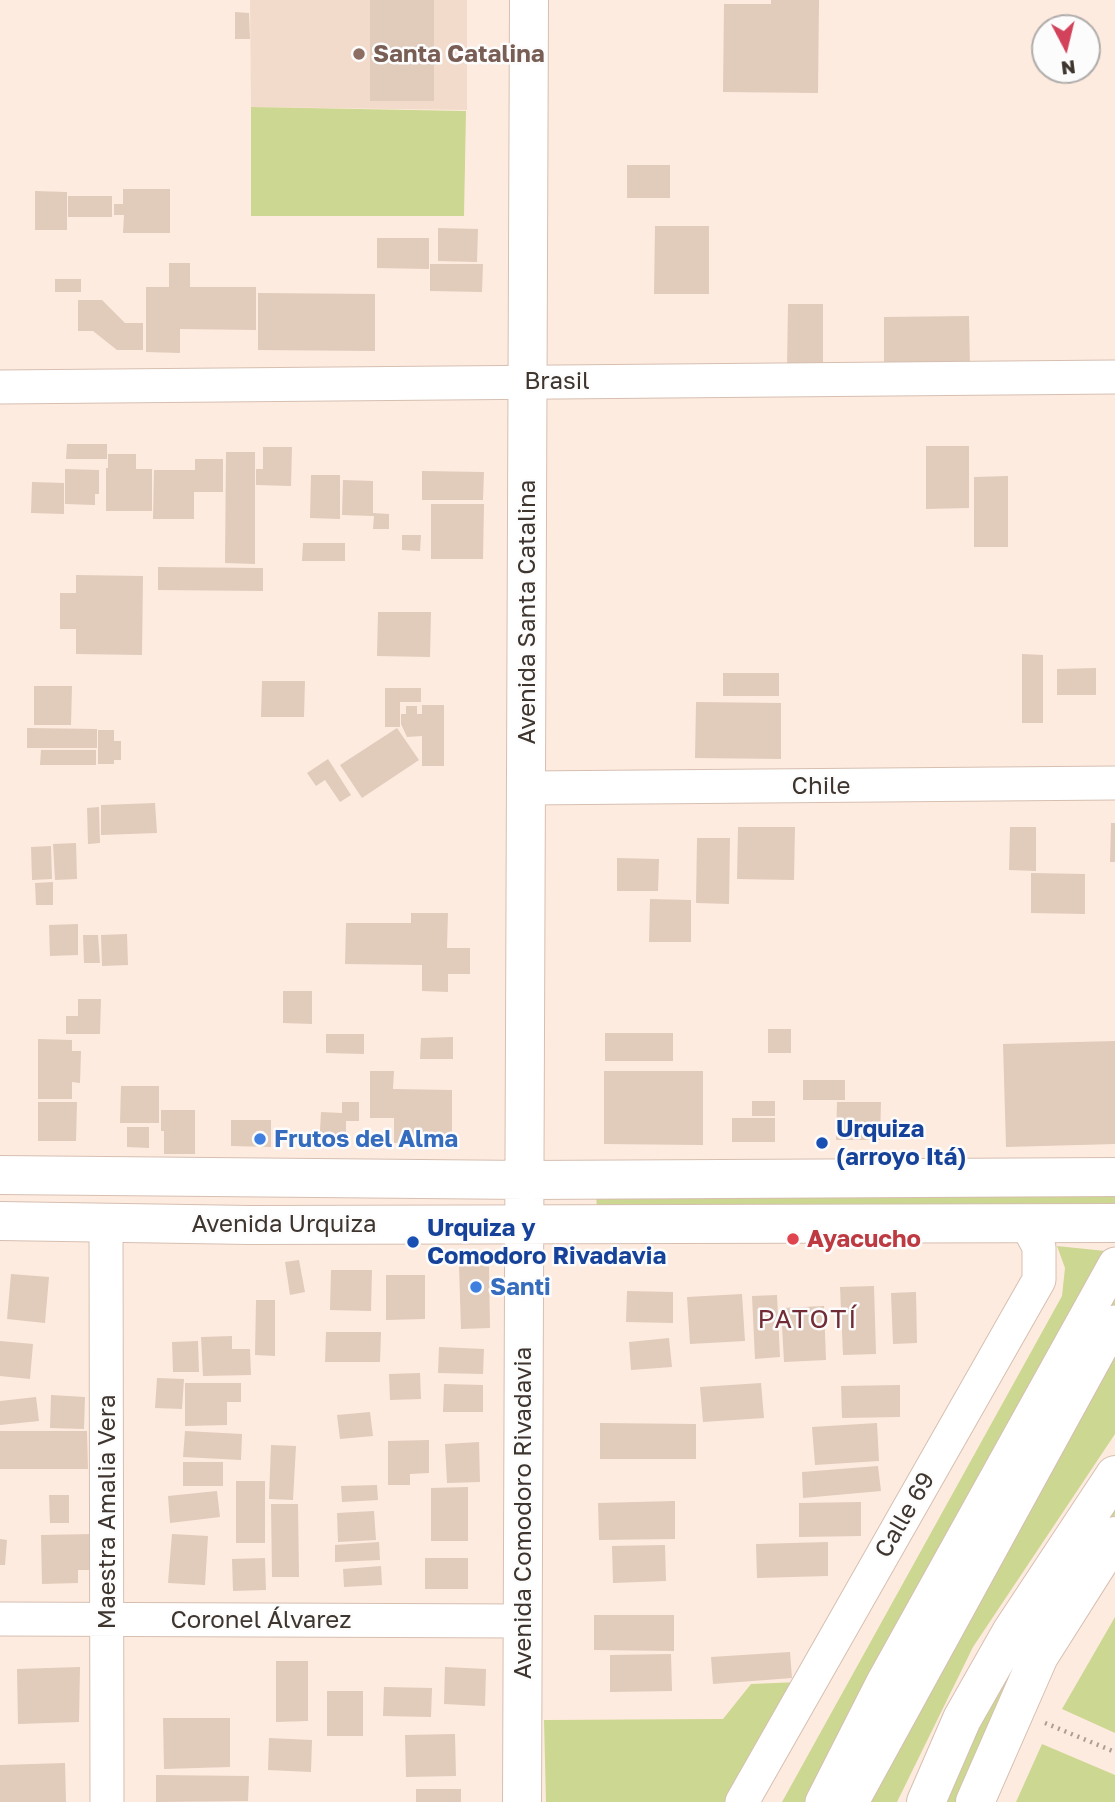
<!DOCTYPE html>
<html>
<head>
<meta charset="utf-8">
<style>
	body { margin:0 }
	#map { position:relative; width:1115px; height:1802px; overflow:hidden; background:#feebdf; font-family:"Golos Text",sans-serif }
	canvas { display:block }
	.north { position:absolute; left:1031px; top:14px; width:70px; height:70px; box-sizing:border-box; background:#fcfcfc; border:2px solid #b0acaa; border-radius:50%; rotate:173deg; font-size:19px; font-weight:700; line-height:28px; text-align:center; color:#3e352f }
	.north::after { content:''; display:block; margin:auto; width:24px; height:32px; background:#d2425b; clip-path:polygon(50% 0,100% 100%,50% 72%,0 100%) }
</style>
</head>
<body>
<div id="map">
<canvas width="1115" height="1802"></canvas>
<div class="north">N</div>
</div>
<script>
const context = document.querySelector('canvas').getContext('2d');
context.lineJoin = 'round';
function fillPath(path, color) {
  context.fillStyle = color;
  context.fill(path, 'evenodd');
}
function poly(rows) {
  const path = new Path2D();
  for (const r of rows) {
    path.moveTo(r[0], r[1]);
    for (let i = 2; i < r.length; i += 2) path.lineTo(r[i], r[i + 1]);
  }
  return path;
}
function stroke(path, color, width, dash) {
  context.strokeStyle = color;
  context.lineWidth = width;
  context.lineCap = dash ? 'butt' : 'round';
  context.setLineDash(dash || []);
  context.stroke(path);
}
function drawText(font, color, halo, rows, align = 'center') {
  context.font = font + ' "Golos Text",sans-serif';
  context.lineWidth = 5;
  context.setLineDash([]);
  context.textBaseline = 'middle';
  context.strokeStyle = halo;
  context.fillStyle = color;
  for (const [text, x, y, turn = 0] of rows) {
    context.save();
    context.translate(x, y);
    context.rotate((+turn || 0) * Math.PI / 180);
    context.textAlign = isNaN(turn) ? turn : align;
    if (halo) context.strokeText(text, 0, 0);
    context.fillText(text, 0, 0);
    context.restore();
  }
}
fillPath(poly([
	[250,0,467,0,467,110,251,107]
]), '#f3dbcb');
fillPath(poly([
	[251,107,466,111,464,216,251,216],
	[1115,1186,1115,1208,597,1214,596,1188],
	[1057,1246,1115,1252,1115,1434,973,1647,897,1802,782,1802,1062,1296,1065,1268],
	[1115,1495,1115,1515,1085,1556,956,1802,946,1802,999,1684],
	[1115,1617,1115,1733,1062,1709],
	[799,1682,725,1802,546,1802,544,1720,723,1719,751,1684],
	[1042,1744,1115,1775,1115,1802,1016,1802]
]), '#ccd791');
fillPath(poly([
	[370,0,434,0,434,101,370,101],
	[771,0,819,0,818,93,723,92,724,4,771,4],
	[235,12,249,13,250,39,235,39],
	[627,165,670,165,670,198,627,198],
	[123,189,170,189,170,233,123,233,124,215,114,215,114,204,123,204],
	[35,191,67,192,67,230,35,230],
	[68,196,112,196,112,217,68,217],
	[655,226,709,226,709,294,654,294],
	[438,228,478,229,477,262,438,261],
	[377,238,429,238,429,269,377,268],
	[169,263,190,263,190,287,256,287,256,330,180,329,180,353,146,352,146,287,169,287],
	[430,264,483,264,482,292,430,291],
	[55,279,81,279,81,292,55,292],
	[258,293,375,294,375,351,258,350],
	[78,300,102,300,125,323,143,323,143,350,117,350,93,331,78,331],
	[788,304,823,304,823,368,787,368],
	[969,316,970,367,884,368,884,317],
	[67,444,107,444,107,459,66,459],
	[926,446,969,446,969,508,926,509],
	[263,447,292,447,291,486,256,485,256,469,263,469],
	[226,452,255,452,255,564,225,563],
	[108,454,136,454,136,469,152,469,152,511,106,511,106,468,108,468],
	[195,459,223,459,223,492,194,492,194,519,153,519,154,470,195,470],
	[65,469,99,470,99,494,95,494,95,505,65,504],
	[422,471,484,472,483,500,422,500],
	[311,475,340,475,340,519,310,518],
	[1008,476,1008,547,974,547,974,477],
	[343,480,373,481,373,513,389,514,389,529,373,529,374,516,342,515],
	[32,482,64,483,64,514,31,513],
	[431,504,484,504,483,559,431,559],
	[402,535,421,535,420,551,402,550],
	[303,543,345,543,345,561,302,561],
	[158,567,263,568,263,591,158,590],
	[76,575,143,576,142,655,76,654,76,629,60,629,60,593,76,593],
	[378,612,431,612,430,657,377,656],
	[1022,654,1043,655,1043,723,1022,723],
	[1096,668,1096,695,1057,695,1057,669],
	[723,673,779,673,779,696,723,696],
	[262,681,305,681,304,717,261,717],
	[34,686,72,686,71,725,34,725],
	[385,688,421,688,421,702,400,702,400,727,385,727],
	[696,702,781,703,781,759,695,758],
	[422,705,444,705,444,766,422,766,422,736,407,737,401,724,401,714,406,714,406,706,417,706,417,714,422,714],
	[27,728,97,729,97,748,27,748],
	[397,728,419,760,362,798,340,765],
	[98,730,114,730,114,741,121,741,121,760,114,760,114,764,98,764],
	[41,750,96,750,96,765,40,765],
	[328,759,351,795,340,802,325,780,316,786,307,773],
	[155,803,157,833,101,835,101,805],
	[99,807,100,843,88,844,87,808],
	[1111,823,1115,823,1115,862,1110,862],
	[738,827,795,827,794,880,737,879],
	[1010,827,1036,827,1036,871,1009,870],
	[697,838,730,838,729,904,696,903],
	[76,843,77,879,55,880,53,844],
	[51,846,52,879,32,880,31,847],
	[617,858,659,859,658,891,617,891],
	[1031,873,1085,874,1085,914,1031,913],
	[53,882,53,905,36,905,35,883],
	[650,899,691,900,691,942,649,942],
	[411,913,448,913,447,948,470,948,470,974,448,974,448,992,422,991,422,965,345,964,346,923,411,923],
	[78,924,78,955,50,956,49,925],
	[127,934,128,965,102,966,101,935],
	[83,935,98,935,100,963,84,963],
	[283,991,312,991,312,1024,283,1023],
	[78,999,101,999,100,1034,66,1034,66,1016,78,1016],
	[768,1029,791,1029,791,1053,768,1053],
	[605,1033,673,1033,673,1061,605,1061],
	[326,1034,364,1034,364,1054,326,1053],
	[453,1037,453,1059,420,1059,421,1038],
	[38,1039,72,1040,72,1051,81,1051,80,1083,72,1082,72,1099,38,1099],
	[1115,1041,1115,1144,1006,1147,1003,1044],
	[370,1071,394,1071,393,1089,452,1090,452,1143,394,1143,394,1118,370,1118],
	[604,1071,703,1071,703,1145,604,1144],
	[803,1080,845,1080,845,1100,803,1100],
	[121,1086,159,1086,159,1123,120,1123],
	[752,1101,775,1101,775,1116,752,1116],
	[38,1102,77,1102,76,1141,38,1141],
	[342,1102,359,1102,359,1121,346,1121,346,1135,330,1135,330,1148,313,1148,313,1131,320,1131,321,1112,342,1113],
	[837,1102,881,1102,880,1140,836,1140],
	[161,1110,195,1110,195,1154,164,1154,164,1131,161,1131],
	[732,1118,775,1118,775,1142,732,1142],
	[231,1120,271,1120,271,1147,231,1146],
	[127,1127,149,1127,149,1148,127,1147],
	[299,1260,305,1292,290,1295,285,1262],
	[489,1265,490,1328,461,1329,459,1266],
	[331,1270,372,1270,371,1311,330,1310],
	[11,1274,49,1277,45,1323,7,1319],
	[386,1275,425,1275,425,1319,386,1320],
	[874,1286,876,1354,843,1355,840,1287],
	[627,1291,673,1292,673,1323,626,1322],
	[916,1292,917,1343,893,1344,891,1293],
	[742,1294,745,1341,690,1344,687,1297],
	[777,1295,780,1357,755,1359,752,1296],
	[256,1300,275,1300,275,1356,255,1355],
	[824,1306,826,1360,784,1362,781,1308],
	[326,1332,381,1332,380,1362,325,1362],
	[232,1336,232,1349,250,1349,251,1375,203,1376,201,1337],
	[669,1338,672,1367,631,1370,629,1342],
	[0,1341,33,1344,30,1379,0,1376],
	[198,1341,199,1372,173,1372,172,1342],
	[439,1347,484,1349,483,1374,438,1373],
	[420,1373,421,1399,390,1400,389,1374],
	[157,1378,184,1379,182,1409,155,1408],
	[185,1383,241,1383,241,1402,227,1402,227,1425,185,1426],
	[761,1383,764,1418,703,1422,700,1387],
	[444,1384,483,1385,483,1412,443,1412],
	[900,1385,900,1417,842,1418,841,1386],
	[51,1395,85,1397,84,1429,50,1428],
	[36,1397,39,1421,0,1425,0,1401],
	[370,1412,373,1436,340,1439,337,1415],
	[600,1423,696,1424,696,1459,600,1459],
	[877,1423,879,1461,815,1465,812,1427],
	[0,1431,87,1431,88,1469,0,1469],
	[185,1431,242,1434,241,1460,183,1457],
	[429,1440,429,1473,410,1474,410,1485,388,1485,388,1441],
	[479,1442,480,1482,447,1483,445,1444],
	[271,1445,296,1446,293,1500,269,1499],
	[183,1462,223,1462,223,1486,183,1486],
	[878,1466,881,1491,803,1498,802,1472],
	[236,1481,265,1481,265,1543,236,1543],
	[377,1485,378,1500,342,1502,341,1486],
	[468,1487,468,1541,431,1541,431,1488],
	[217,1491,220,1517,170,1523,168,1496],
	[49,1495,69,1495,69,1523,50,1523],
	[675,1501,675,1539,599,1540,598,1503],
	[861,1502,861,1536,799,1537,799,1503],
	[271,1504,298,1504,299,1577,272,1577],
	[374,1511,376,1540,338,1542,337,1513],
	[92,1534,93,1570,78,1570,78,1583,42,1584,41,1535],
	[172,1534,208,1536,205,1585,168,1583],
	[0,1539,7,1540,5,1565,0,1565],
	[379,1542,380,1560,335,1562,335,1545],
	[828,1542,828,1576,757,1578,756,1544],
	[665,1545,666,1581,613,1583,612,1546],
	[265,1558,266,1590,233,1591,232,1559],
	[425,1558,468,1558,468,1589,425,1589],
	[381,1566,382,1585,344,1587,343,1569],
	[594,1615,674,1615,674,1651,594,1650],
	[790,1652,792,1678,713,1684,711,1657],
	[671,1654,672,1691,610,1692,610,1655],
	[276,1661,308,1661,308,1721,276,1722],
	[80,1667,79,1722,18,1724,17,1669],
	[445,1667,486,1669,485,1706,444,1704],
	[384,1687,432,1688,431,1717,383,1716],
	[327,1691,363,1691,363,1736,327,1736],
	[163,1718,230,1718,230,1767,164,1769],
	[455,1734,456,1776,406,1777,405,1735],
	[269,1738,312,1740,311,1772,268,1770],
	[65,1763,66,1802,0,1802,0,1765],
	[156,1775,249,1776,248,1801,156,1802],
	[416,1789,461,1789,461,1802,416,1802]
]), '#e1cbbb');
const minor = poly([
	[0,387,1115,377],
	[527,788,1115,783],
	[106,1222,107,1802],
	[0,1619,523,1621],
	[742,1802,1039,1280,1039,1247,1026,1223],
	[822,1802,883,1682,1115,1264],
	[852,1802,1115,1322]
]);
const major = poly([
	[0,1175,526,1180,1115,1177],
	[0,1221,250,1225,1115,1223],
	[522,1802,529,0],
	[926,1802,962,1719,1012,1631,1115,1475],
	[975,1802,1039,1656,1115,1536]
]);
stroke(minor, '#d6bfb1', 35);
stroke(major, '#d6bfb1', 40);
stroke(poly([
	[1045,1723,1115,1752]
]), '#ad9e95', 4.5, [2, 5]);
stroke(minor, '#fff', 33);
stroke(major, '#fff', 38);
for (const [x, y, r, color] of [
	[359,54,7,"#8d6e63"],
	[260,1139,7,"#3f7fe0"],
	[822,1143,7,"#1a4fb4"],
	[793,1239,7,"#e0444e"],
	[413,1242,7,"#1a4fb4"],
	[476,1287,7,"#3f7fe0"]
]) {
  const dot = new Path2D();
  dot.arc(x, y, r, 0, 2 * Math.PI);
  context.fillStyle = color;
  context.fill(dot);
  stroke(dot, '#fcfcfc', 2.5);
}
drawText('bold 24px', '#785e54', '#fcfcfc', [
	["Santa Catalina",373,54]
], 'left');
drawText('24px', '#3e352f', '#fcfcfc', [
	["Brasil",557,381],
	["Avenida Santa Catalina",527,612,-90],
	["Chile",821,786],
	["Avenida Urquiza",284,1224],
	["Maestra Amalia Vera",107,1512,-90],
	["Avenida Comodoro Rivadavia",523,1513,-90],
	["Calle 69",905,1515,-60],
	["Coronel Álvarez",261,1620]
]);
drawText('bold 24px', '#164399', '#fcfcfc', [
	["Urquiza",836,1129],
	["(arroyo Itá)",836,1157],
	["Urquiza y",427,1228],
	["Comodoro Rivadavia",427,1256]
], 'left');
drawText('bold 24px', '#366cbe', '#fcfcfc', [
	["Frutos del Alma",274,1139],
	["Santi",490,1287]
], 'left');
drawText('bold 24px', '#be3a42', '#fcfcfc', [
	["Ayacucho",807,1239]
], 'left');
context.letterSpacing = '2px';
drawText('26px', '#722c35', '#fcfcfc', [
	["PATOTÍ",808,1320]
]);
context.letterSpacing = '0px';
</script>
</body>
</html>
